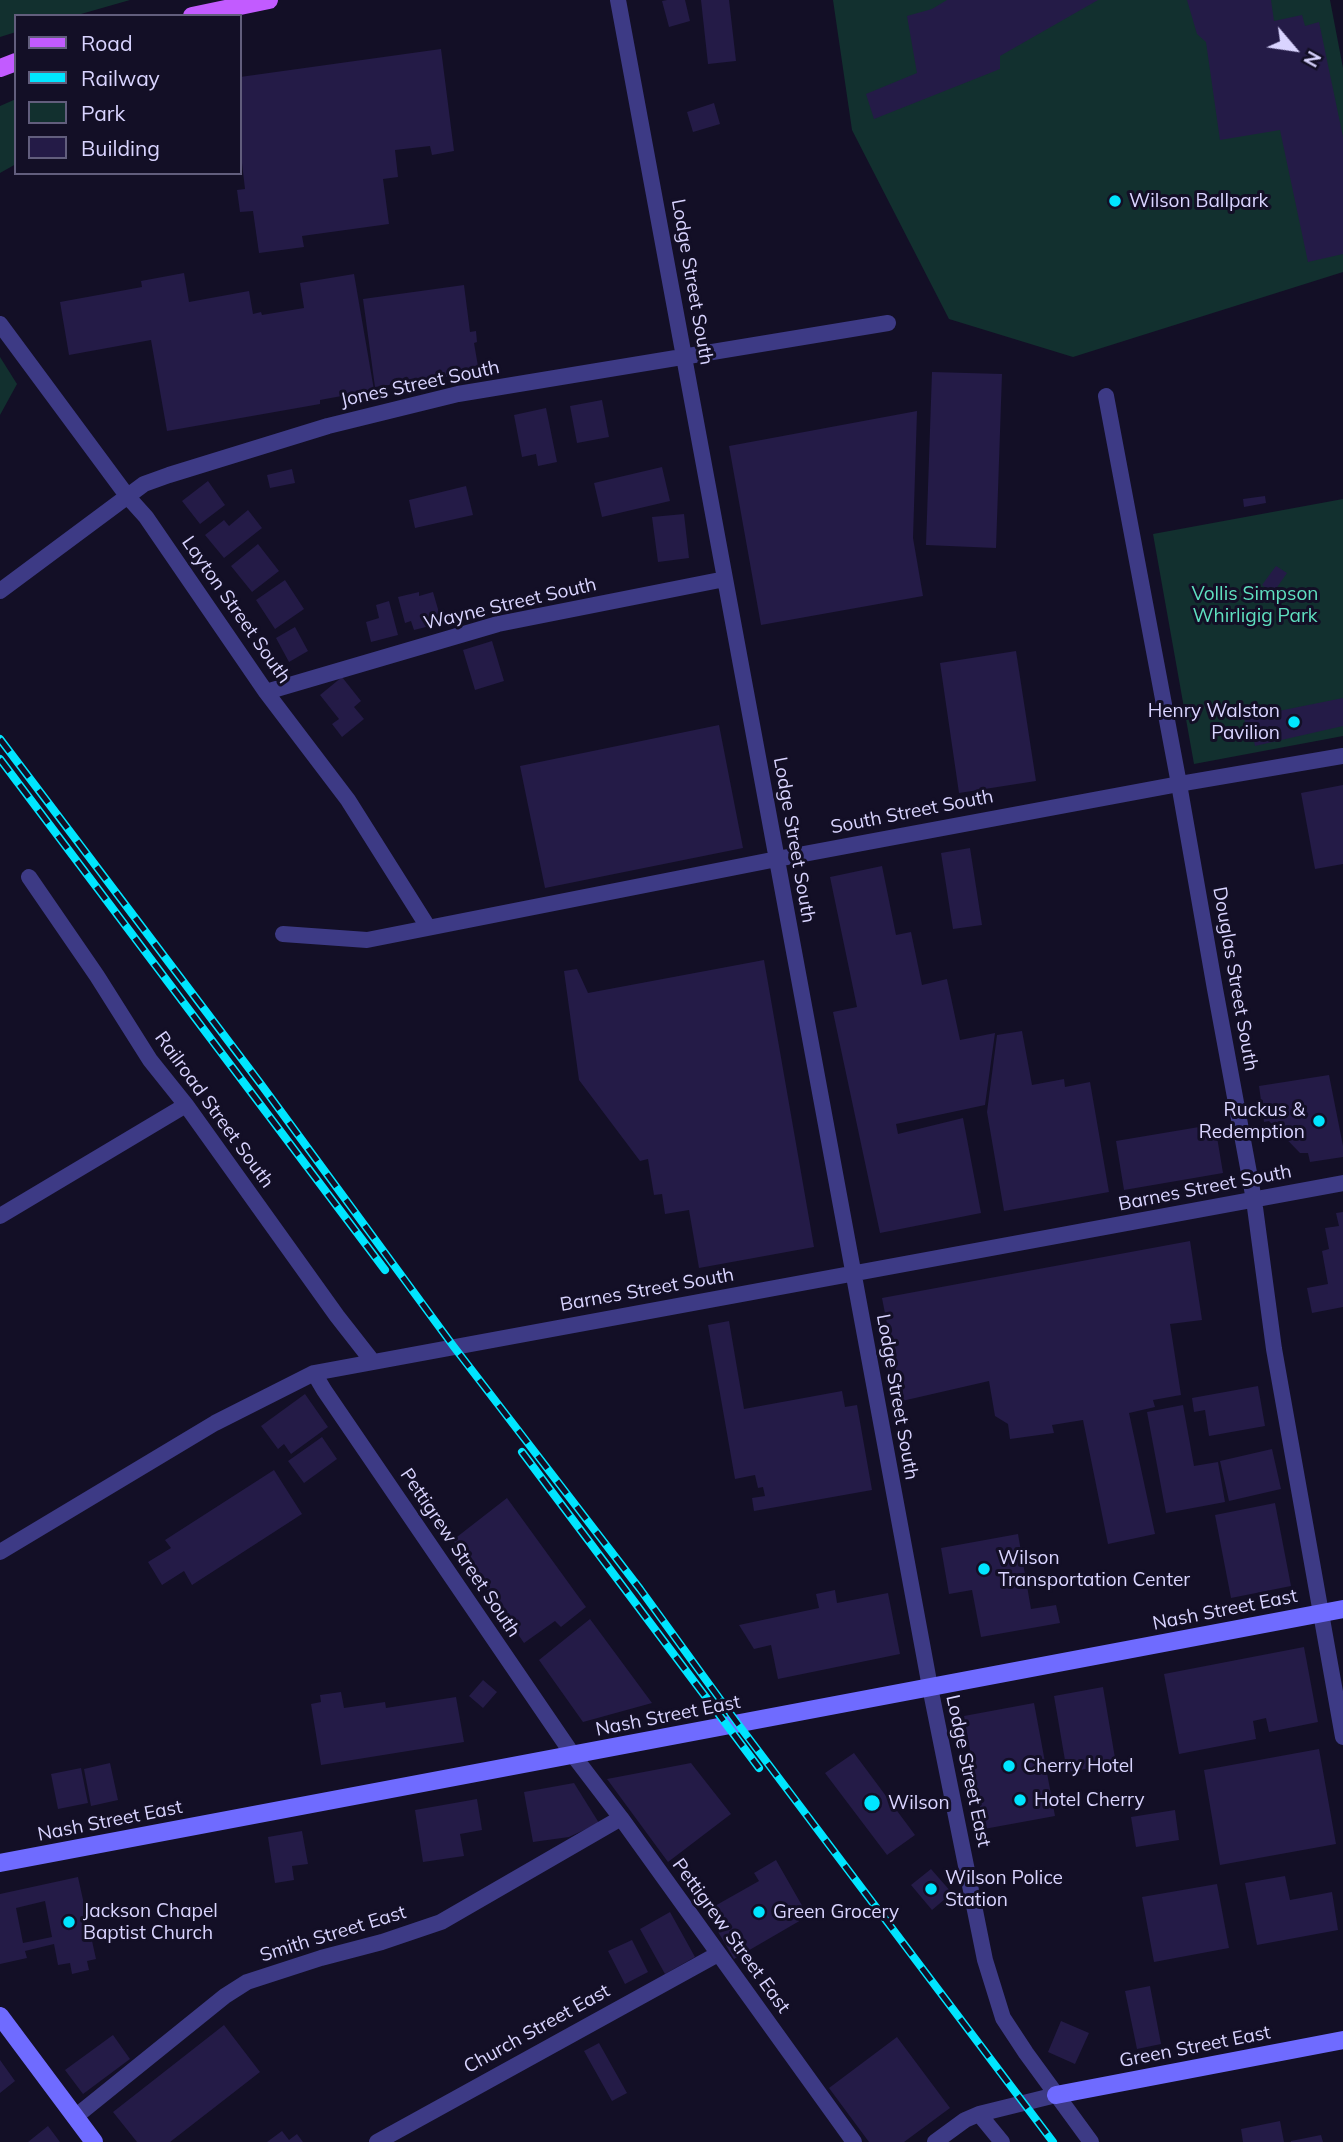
<!DOCTYPE html>
<html>
<head>
<meta charset="utf-8">
<style>
	body { margin:0 }
	#map { position:relative; width:1343px; height:2142px; overflow:hidden; background:#130f26; font-family:Mulish,sans-serif }
	canvas { display:block }
	.legend { position:absolute; left:14px; top:14px; width:228px; height:161px; box-sizing:border-box; background:#130f26; border:2px solid #625e7d; margin:0; padding:9px 12px; list-style:none; font-size:21px; color:#d9d4ff }
	.legend li { display:flex; align-items:center; gap:14px; height:35px }
	.legend b { width:35px; border:2px solid #625e7d }
	.north { position:absolute; left:1259px; top:14px; width:70px; height:70px; -webkit-text-stroke:5px #130f26; paint-order:stroke; rotate:119deg; font-size:19px; font-weight:700; line-height:28px; text-align:center; color:#d9d4ff }
	.north::after { content:''; display:block; margin:auto; width:24px; height:32px; background:#d9d4ff; clip-path:polygon(50% 0,100% 100%,50% 72%,0 100%) }
</style>
</head>
<body>
<div id="map">
<canvas width="1343" height="2142"></canvas>
<ul class="legend">
<li><b style="height:9px;background:#c25bff"></b>Road</li>
<li><b style="height:9px;background:#00e5ff"></b>Railway</li>
<li><b style="height:19px;background:#12302f"></b>Park</li>
<li><b style="height:19px;background:#241b47"></b>Building</li>
</ul>
<div class="north">N</div>
</div>
<script>
const context = document.querySelector('canvas').getContext('2d');
context.lineJoin = 'round';
function fillPath(path, color) {
  context.fillStyle = color;
  context.fill(path, 'evenodd');
}
function poly(rows) {
  const path = new Path2D();
  for (const r of rows) {
    path.moveTo(r[0], r[1]);
    for (let i = 2; i < r.length; i += 2) path.lineTo(r[i], r[i + 1]);
  }
  return path;
}
function stroke(path, color, width, dash) {
  context.strokeStyle = color;
  context.lineWidth = width;
  context.lineCap = dash ? 'butt' : 'round';
  context.setLineDash(dash || []);
  context.stroke(path);
}
function drawText(font, color, halo, rows, align = 'center') {
  context.font = font + ' Mulish,sans-serif';
  context.lineWidth = 6;
  context.setLineDash([]);
  context.textBaseline = 'middle';
  context.strokeStyle = halo;
  context.fillStyle = color;
  for (const [text, x, y, turn = 0] of rows) {
    context.save();
    context.translate(x, y);
    context.rotate((+turn || 0) * Math.PI / 180);
    context.textAlign = isNaN(turn) ? turn : align;
    if (halo) context.strokeText(text, 0, 0);
    context.fillText(text, 0, 0);
    context.restore();
  }
}
fillPath(poly([
	[0,0,130,0,74,16,16,16,16,32,0,37],
	[833,0,1330,0,1343,68,1343,272,1073,357,949,319,852,130],
	[16,99,16,164,0,173,0,106],
	[0,357,17,384,0,415],
	[1343,499,1343,736,1194,764,1153,534]
]), '#12302f');
fillPath(poly([
	[667,0,685,0,690,21,669,27,662,1],
	[701,0,729,0,736,61,708,64],
	[947,0,1098,0,1000,56,1000,69,874,119,866,94,917,73,907,16,932,9],
	[1187,0,1271,0,1274,21,1302,15,1305,26,1319,22,1343,137,1343,254,1308,262,1280,130,1220,140,1206,42,1197,34],
	[441,49,454,151,432,155,430,146,395,150,398,177,383,179,389,224,302,236,304,247,259,253,253,211,240,212,237,190,245,189,240,146,240,77],
	[714,103,720,124,693,132,687,112],
	[184,273,189,302,249,291,253,314,261,312,262,315,304,308,300,283,354,274,374,390,320,400,320,404,167,431,151,340,69,355,60,302,142,287,141,281],
	[464,285,470,332,476,331,477,342,474,343,479,372,375,387,363,299],
	[932,372,1002,374,996,548,926,545],
	[602,400,609,437,577,443,570,406],
	[546,408,557,462,538,466,536,454,522,457,514,415],
	[917,411,913,538,923,596,761,625,729,446],
	[662,467,670,501,602,517,594,483],
	[292,469,295,483,270,488,267,475],
	[208,481,225,505,200,524,182,501],
	[466,486,473,515,415,528,409,500],
	[1265,496,1266,503,1244,507,1243,499],
	[248,510,262,528,224,558,205,535,224,520,229,526],
	[684,514,689,558,658,562,652,517],
	[258,544,279,571,252,592,231,566],
	[1276,566,1287,573,1273,593,1262,585],
	[285,580,304,609,275,629,256,600],
	[419,592,419,596,433,592,442,623,414,630,411,621,405,623,398,597],
	[389,601,398,635,371,642,366,622,379,618,376,605],
	[295,627,308,651,289,662,276,638],
	[492,641,504,681,475,690,463,650],
	[1016,651,1036,781,959,793,940,663],
	[342,677,361,701,354,707,364,719,342,737,332,724,339,719,320,695],
	[1343,698,1343,726,1255,746,1251,727,1246,728,1244,718],
	[719,725,743,848,545,888,520,766],
	[1343,785,1343,864,1315,869,1301,793],
	[970,848,982,925,953,929,941,853],
	[882,866,896,935,911,932,922,985,947,979,960,1040,995,1033,985,1105,896,1124,898,1134,963,1118,981,1213,880,1233,833,1012,857,1007,830,877],
	[764,960,814,1247,699,1268,689,1210,665,1214,662,1194,654,1195,648,1159,640,1161,579,1080,564,971,577,969,588,993],
	[1022,1031,1032,1085,1064,1079,1065,1087,1090,1082,1109,1192,1004,1211,987,1112,997,1035],
	[1329,1075,1343,1146,1343,1157,1310,1162,1308,1153,1300,1153,1269,1121,1264,1122,1259,1086],
	[1205,1126,1206,1133,1216,1131,1223,1173,1124,1190,1116,1141],
	[1343,1212,1343,1307,1312,1313,1307,1288,1328,1284,1322,1251,1329,1249,1325,1228,1339,1226,1336,1213],
	[1190,1241,1202,1320,1170,1324,1181,1395,1153,1400,1155,1407,1129,1413,1155,1534,1108,1544,1083,1420,1052,1425,1054,1433,1010,1439,1008,1424,995,1416,989,1381,902,1401,882,1298],
	[729,1321,744,1409,842,1391,845,1407,857,1405,872,1490,754,1511,752,1498,765,1496,763,1487,758,1488,755,1475,735,1479,708,1325],
	[1258,1386,1265,1426,1209,1436,1205,1410,1194,1412,1192,1398],
	[305,1394,328,1427,291,1454,284,1444,278,1449,261,1426],
	[1183,1405,1194,1466,1218,1462,1225,1502,1166,1513,1147,1412],
	[322,1437,337,1459,304,1483,288,1461],
	[1272,1449,1281,1489,1229,1501,1220,1461],
	[274,1470,302,1514,192,1585,184,1571,162,1585,148,1562,171,1548,165,1540],
	[507,1498,586,1607,561,1627,555,1621,524,1643,453,1540],
	[1275,1503,1291,1586,1231,1598,1215,1515],
	[1018,1534,1031,1609,1056,1605,1060,1623,981,1637,972,1590,949,1594,941,1548],
	[835,1590,837,1603,888,1593,900,1654,778,1679,771,1645,754,1649,739,1625,819,1608,816,1594],
	[590,1619,652,1703,583,1722,539,1660],
	[1304,1647,1318,1722,1269,1732,1266,1718,1253,1721,1256,1739,1179,1754,1164,1674],
	[483,1680,497,1692,483,1708,469,1696],
	[1103,1687,1116,1764,1067,1772,1054,1696],
	[341,1692,344,1708,385,1702,386,1708,456,1697,464,1742,321,1765,311,1704,321,1702,320,1695],
	[1034,1703,1055,1816,984,1829,964,1716],
	[1319,1749,1336,1844,1220,1865,1204,1770],
	[854,1753,915,1835,887,1855,825,1773],
	[110,1763,118,1800,91,1806,84,1769],
	[691,1763,731,1814,668,1862,607,1779],
	[81,1768,88,1803,58,1809,51,1774],
	[574,1783,599,1823,569,1837,533,1842,524,1792],
	[477,1799,482,1830,460,1834,464,1856,423,1862,415,1810],
	[1175,1810,1179,1840,1136,1847,1131,1817],
	[302,1831,308,1864,292,1866,294,1880,275,1883,268,1837],
	[776,1860,808,1916,734,1959,710,1918,713,1907,759,1881,754,1873],
	[931,1869,952,1893,932,1910,911,1885],
	[1285,1876,1290,1900,1332,1892,1338,1930,1257,1945,1245,1883],
	[78,1877,96,1959,87,1961,89,1970,72,1974,70,1963,58,1965,54,1944,25,1951,27,1958,0,1964,0,1894],
	[45,1901,52,1937,23,1943,16,1908],
	[1217,1884,1229,1948,1154,1962,1142,1897],
	[670,1912,695,1957,665,1974,640,1929],
	[632,1940,648,1972,625,1984,608,1951],
	[1150,1986,1161,2044,1137,2049,1125,1991],
	[1061,2021,1089,2033,1075,2064,1048,2052],
	[224,2025,260,2072,170,2142,137,2142,113,2112],
	[113,2035,130,2059,83,2094,65,2070],
	[897,2037,950,2108,904,2142,869,2142,829,2088],
	[599,2043,627,2093,612,2101,584,2051],
	[0,2060,15,2081,0,2093],
	[1280,2121,1284,2142,1243,2142,1241,2129],
	[48,2126,60,2142,28,2142],
	[282,2131,289,2140,297,2134,303,2142,267,2142],
	[1321,2135,1323,2142,1291,2142,1291,2141]
]), '#241b47');
stroke(poly([
	[618,0,930,1687,985,1960,1003,2018,1026,2053,1091,2142],
	[0,324,128,497,146,517,266,692,348,800,428,927],
	[1106,396,1179,784,1215,989,1254,1200,1274,1349,1343,1737],
	[0,591,144,484,169,475,328,426,458,394,888,323],
	[266,692,498,624,725,579],
	[29,877,97,976,150,1060,186,1105,337,1316,373,1362],
	[283,934,367,940,777,859,1179,784,1343,756],
	[0,1216,186,1105],
	[314,1373,324,1390,573,1755,621,1818,854,2142],
	[0,1552,215,1423,314,1373,1343,1183],
	[979,2114,1002,2142],
	[75,2117,225,1996,247,1982,321,1958,382,1942,441,1922,621,1818],
	[377,2142,718,1954],
	[935,2142,965,2120,979,2114,1056,2095]
]), '#3d3a85', 16);
stroke(poly([
	[0,1863,1343,1609],
	[0,2016,94,2142],
	[1056,2095,1343,2040]
]), '#6f6bff', 18);
stroke(poly([
	[192,16,269,0],
	[0,68,16,62]
]), '#c25bff', 18);
const rail = poly([
	[0,739,260,1083,454,1347,640,1589,738,1724,1053,2142],
	[0,759,385,1270],
	[522,1452,759,1768]
]);
stroke(rail, '#00e5ff', 8);
stroke(rail, '#130f26', 5, [16]);
for (const [x, y, r, color] of [
	[1115,201,7,"#00e5ff"],
	[1294,722,7,"#00e5ff"],
	[1319,1121,7,"#00e5ff"],
	[984,1569,7,"#00e5ff"],
	[1009,1766,7,"#00e5ff"],
	[1020,1800,7,"#00e5ff"],
	[872,1803,9,"#00e5ff"],
	[931,1889,7,"#00e5ff"],
	[759,1912,7,"#00e5ff"],
	[69,1922,7,"#00e5ff"]
]) {
  const dot = new Path2D();
  dot.arc(x, y, r, 0, 2 * Math.PI);
  context.fillStyle = color;
  context.fill(dot);
  stroke(dot, '#130f26', 2.5);
}
drawText('19px', '#d9d4ff', '#130f26', [
	["Wilson Ballpark",1129,201],
	["Henry Walston",1280,711,"right"],
	["Pavilion",1280,733,"right"],
	["Ruckus &",1305,1110,"right"],
	["Redemption",1305,1132,"right"],
	["Wilson",998,1558],
	["Transportation Center",998,1580],
	["Cherry Hotel",1023,1766],
	["Hotel Cherry",1034,1800],
	["Wilson",888,1803],
	["Wilson Police",945,1878],
	["Station",945,1900],
	["Jackson Chapel",83,1911],
	["Baptist Church",83,1933],
	["Green Grocery",773,1912]
], 'left');
drawText('19px', '#d9d4ff', '#130f26', [
	["Lodge Street South",692,282,80],
	["Jones Street South",420,384,-12],
	["Wayne Street South",510,604,-13],
	["Layton Street South",236,610,55],
	["South Street South",912,812,-11],
	["Lodge Street South",794,840,80],
	["Douglas Street South",1235,979,80],
	["Railroad Street South",214,1110,54],
	["Barnes Street South",1205,1188,-11],
	["Barnes Street South",647,1290,-10],
	["Lodge Street South",897,1397,80],
	["Pettigrew Street South",460,1553,56],
	["Nash Street East",1225,1610,-11],
	["Nash Street East",668,1716,-11],
	["Lodge Street East",968,1771,78],
	["Nash Street East",110,1821,-11],
	["Smith Street East",333,1934,-17],
	["Pettigrew Street East",731,1936,54],
	["Church Street East",537,2029,-29],
	["Green Street East",1195,2047,-11]
]);
drawText('19px', '#5fe0c0', '#130f26', [
	["Vollis Simpson",1255,594],
	["Whirligig Park",1255,616]
]);
</script>
</body>
</html>
